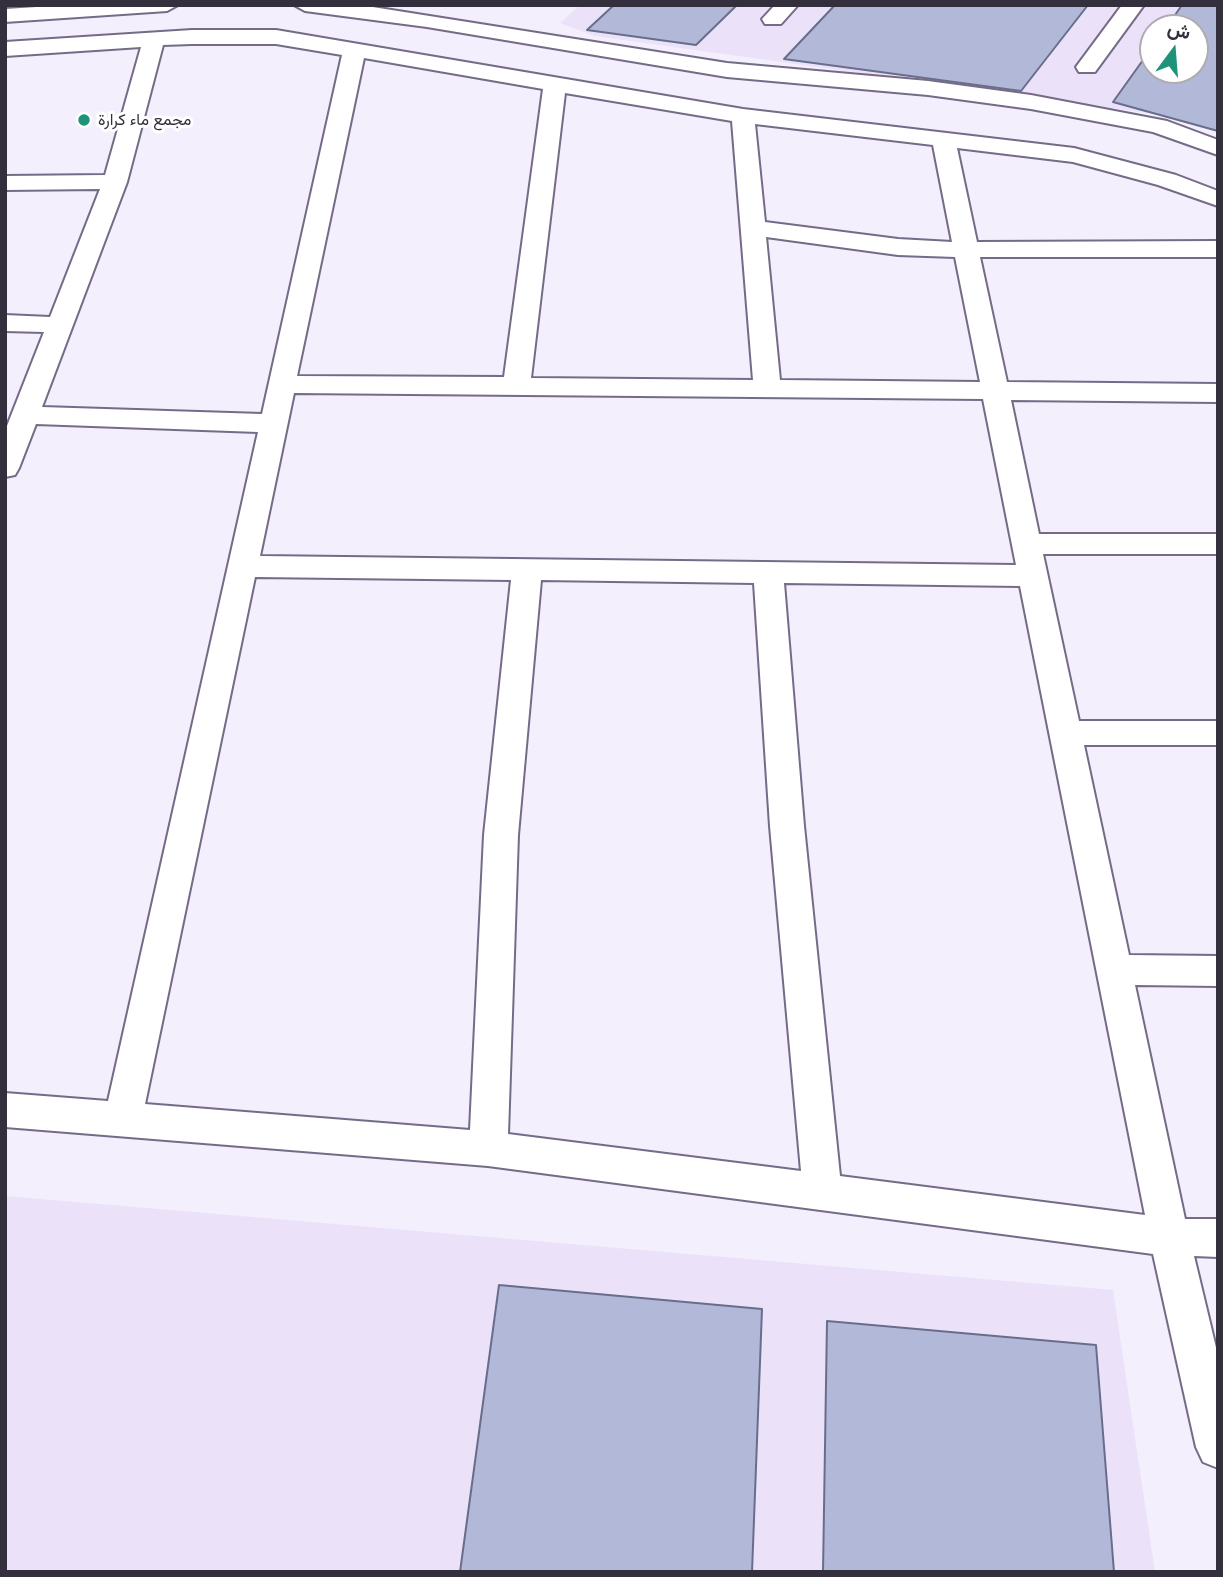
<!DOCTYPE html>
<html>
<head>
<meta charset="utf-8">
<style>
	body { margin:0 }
	#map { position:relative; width:1223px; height:1577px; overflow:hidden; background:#f3effc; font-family:Montserrat,Vazirmatn,sans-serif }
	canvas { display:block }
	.frame { position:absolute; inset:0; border:7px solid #342f3c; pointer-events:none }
	.north { position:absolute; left:1139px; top:14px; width:70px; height:70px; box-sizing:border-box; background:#fff; border:2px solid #aeacb1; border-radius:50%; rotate:16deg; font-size:19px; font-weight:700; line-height:28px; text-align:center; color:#342f3c }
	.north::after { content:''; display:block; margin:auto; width:24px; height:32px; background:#1f9377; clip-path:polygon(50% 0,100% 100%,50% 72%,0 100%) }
</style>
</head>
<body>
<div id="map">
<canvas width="1223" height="1577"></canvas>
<div class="frame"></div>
<div class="north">ش</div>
</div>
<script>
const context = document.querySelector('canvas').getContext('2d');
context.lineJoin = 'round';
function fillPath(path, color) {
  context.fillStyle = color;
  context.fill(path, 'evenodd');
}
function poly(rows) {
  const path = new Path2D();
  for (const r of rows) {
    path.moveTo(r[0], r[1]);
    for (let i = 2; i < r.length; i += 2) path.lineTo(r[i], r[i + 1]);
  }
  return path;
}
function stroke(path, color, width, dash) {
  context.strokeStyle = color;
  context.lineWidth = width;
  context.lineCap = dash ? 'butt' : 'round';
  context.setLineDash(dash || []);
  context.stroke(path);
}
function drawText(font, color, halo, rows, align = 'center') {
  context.font = font + ' Montserrat,Vazirmatn,sans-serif';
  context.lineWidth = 6;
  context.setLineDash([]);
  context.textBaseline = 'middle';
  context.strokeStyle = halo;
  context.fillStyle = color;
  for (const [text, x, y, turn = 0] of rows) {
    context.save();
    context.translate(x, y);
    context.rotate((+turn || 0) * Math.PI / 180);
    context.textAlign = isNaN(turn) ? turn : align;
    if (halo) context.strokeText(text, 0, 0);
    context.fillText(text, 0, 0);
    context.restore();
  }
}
fillPath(poly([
	[580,5,1218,5,1218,130,1176,117,595,36,560,23],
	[1153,28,1195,28,1195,70,1153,70],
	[5,1196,1113,1290,1155,1572,5,1572]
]), '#ebe2fa');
const building = poly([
	[614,5,737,5,696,45,587,30,614,5],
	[835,5,1088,5,1021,91,784,59,835,5],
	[1182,5,1218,5,1218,131,1113,102,1153,46,1153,70,1195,70,1195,28,1166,28,1182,5],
	[499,1285,762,1309,752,1572,460,1572,499,1285],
	[827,1321,1096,1345,1114,1572,823,1572,827,1321]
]);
fillPath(building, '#b2b9d8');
stroke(building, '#686e8a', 2);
const street = poly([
	[68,5,178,5,167,11,5,22,5,9,68,5],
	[294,5,360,5,727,63,928,81,1031,95,1167,121,1218,140,1218,155,1153,132,1031,109,928,95,727,77,427,27,305,11,294,5],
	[775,5,798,5,781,24,765,24,762,19,775,5],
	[1122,5,1144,5,1095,72,1079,72,1076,67,1122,5],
	[192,30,276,30,743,109,1074,148,1176,175,1218,191,1218,206,1158,185,1073,162,957,148,977,242,1218,241,1218,257,980,257,1007,382,1218,384,1218,402,1011,400,1039,534,1218,534,1218,554,1043,554,1079,721,1218,721,1218,745,1084,745,1129,955,1218,956,1218,986,1135,985,1185,1219,1218,1219,1218,1257,1194,1256,1218,1356,1218,1468,1203,1462,1196,1447,1153,1254,488,1166,5,1127,5,1093,108,1101,258,432,36,424,19,468,15,475,5,477,5,431,44,332,5,331,5,315,50,317,100,189,5,190,5,176,105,175,141,47,5,56,5,42,192,30],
	[192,44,276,44,342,55,262,414,42,407,127,182,163,45,192,44],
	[364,58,543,89,504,377,297,376,364,58],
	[565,93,732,121,753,380,531,378,565,93],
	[755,124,933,145,952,242,898,239,765,222,755,124],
	[766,237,898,255,955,257,980,382,780,380,766,237],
	[294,393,983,399,1016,565,260,556,294,393],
	[255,577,511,580,484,835,470,1130,145,1104,255,577],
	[541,580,754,583,770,826,801,1171,508,1134,518,835,541,580],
	[784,583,1020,586,1145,1215,840,1176,804,826,784,583]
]);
stroke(street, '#756b87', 4);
fillPath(street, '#fff');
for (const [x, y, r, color] of [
	[84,120,7,"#1f9377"]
]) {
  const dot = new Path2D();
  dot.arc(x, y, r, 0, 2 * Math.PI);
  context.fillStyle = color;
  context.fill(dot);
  stroke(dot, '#fff', 2.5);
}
drawText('16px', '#342f3c', '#fff', [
	["مجمع ماء كرارة",98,120]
], 'left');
</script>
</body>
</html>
